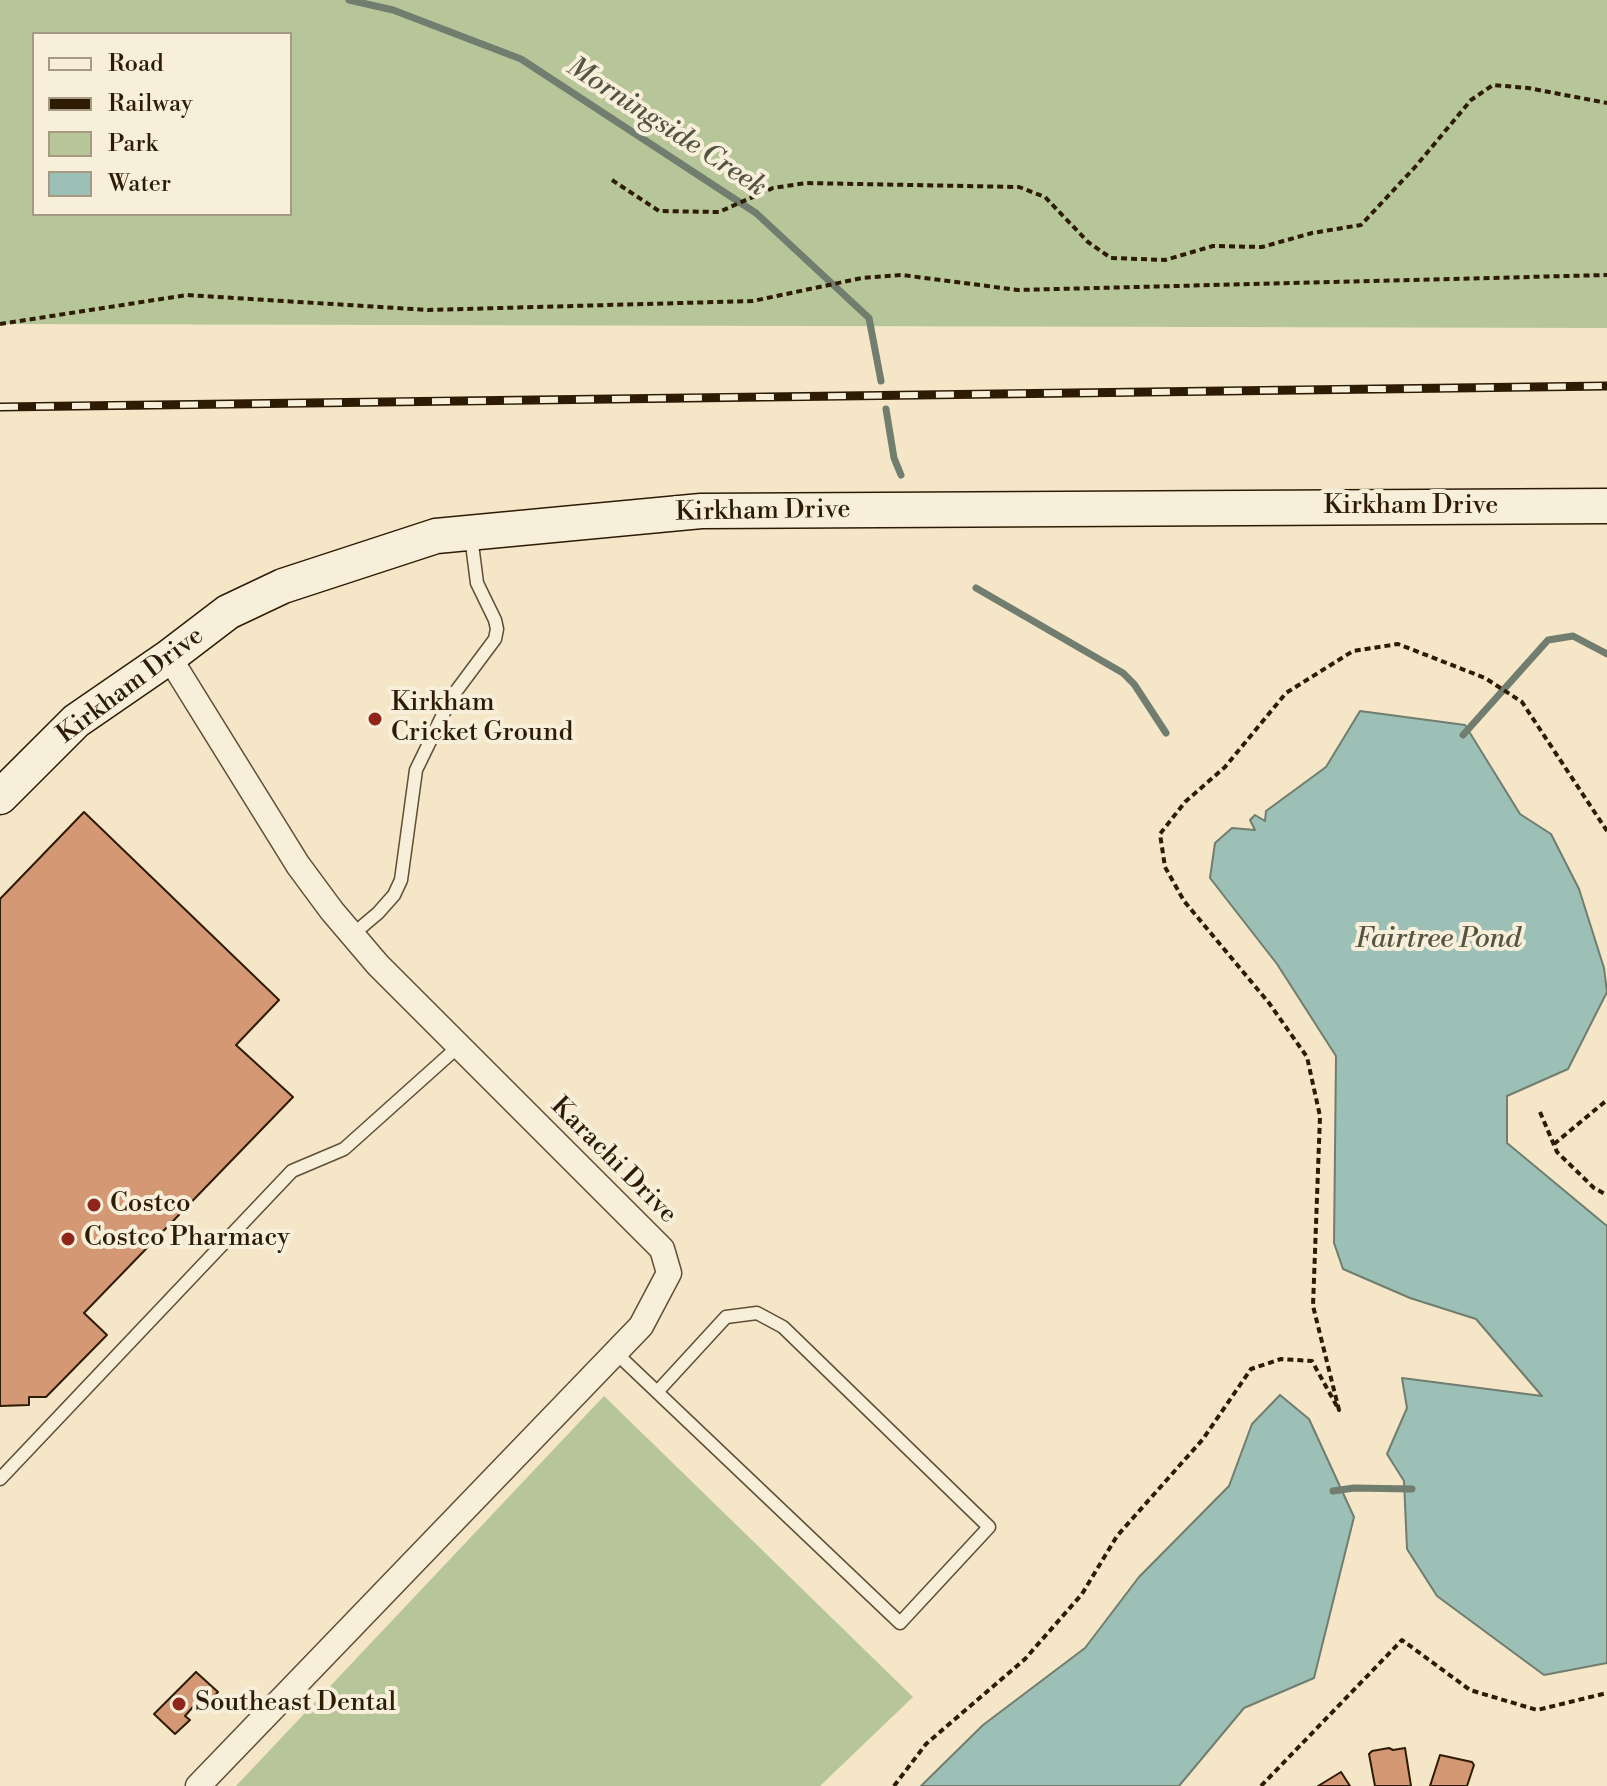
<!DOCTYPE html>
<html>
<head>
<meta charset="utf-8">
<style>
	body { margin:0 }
	#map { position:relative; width:1607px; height:1786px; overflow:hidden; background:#f4e6c7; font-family:"Libre Bodoni",serif }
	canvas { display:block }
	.legend { position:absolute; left:32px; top:32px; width:260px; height:184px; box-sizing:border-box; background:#f8efdb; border:2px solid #a79a85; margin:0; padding:10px 14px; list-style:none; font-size:24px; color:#2e1b04 }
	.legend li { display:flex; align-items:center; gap:16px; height:40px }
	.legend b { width:40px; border:2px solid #a79a85 }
</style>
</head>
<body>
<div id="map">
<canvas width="1607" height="1786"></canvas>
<ul class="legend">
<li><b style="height:10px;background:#f8efdb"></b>Road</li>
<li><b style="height:10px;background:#2e1b04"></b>Railway</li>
<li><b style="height:22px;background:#b6c699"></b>Park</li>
<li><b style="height:22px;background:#9cbfb6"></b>Water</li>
</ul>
</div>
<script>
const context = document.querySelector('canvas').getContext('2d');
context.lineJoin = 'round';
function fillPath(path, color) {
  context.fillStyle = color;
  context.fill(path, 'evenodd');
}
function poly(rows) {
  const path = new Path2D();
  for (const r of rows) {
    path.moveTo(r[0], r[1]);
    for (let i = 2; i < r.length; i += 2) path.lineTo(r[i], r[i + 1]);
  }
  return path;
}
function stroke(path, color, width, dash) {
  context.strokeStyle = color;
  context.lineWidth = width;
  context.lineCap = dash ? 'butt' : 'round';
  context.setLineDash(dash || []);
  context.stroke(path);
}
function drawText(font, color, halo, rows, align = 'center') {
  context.font = font + ' "Libre Bodoni",serif';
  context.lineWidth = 8;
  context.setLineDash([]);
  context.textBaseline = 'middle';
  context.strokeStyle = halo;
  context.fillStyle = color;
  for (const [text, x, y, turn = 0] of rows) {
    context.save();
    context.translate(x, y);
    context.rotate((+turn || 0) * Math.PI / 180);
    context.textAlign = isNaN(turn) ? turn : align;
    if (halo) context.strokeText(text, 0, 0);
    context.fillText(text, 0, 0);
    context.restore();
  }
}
fillPath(poly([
	[0,0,1607,0,1607,328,0,324],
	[290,34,290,214,34,214,34,34],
	[604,1396,913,1697,820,1786,236,1786]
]), '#b6c699');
const water = poly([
	[1360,711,1465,725,1520,814,1551,834,1579,889,1604,968,1607,992,1568,1069,1507,1096,1507,1143,1607,1226,1607,1663,1544,1675,1437,1596,1407,1549,1404,1481,1387,1454,1407,1408,1402,1378,1542,1396,1476,1319,1410,1298,1343,1269,1334,1243,1336,1056,1277,964,1210,878,1215,843,1232,828,1255,830,1250,820,1255,815,1265,821,1266,811,1326,767,1360,711],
	[1280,1395,1309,1419,1354,1517,1314,1678,1244,1708,1179,1786,921,1786,983,1725,1085,1648,1139,1577,1229,1486,1252,1424,1280,1395]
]);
fillPath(water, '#9cbfb6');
stroke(water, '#707d6f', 2);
stroke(poly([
	[349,0,393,10,521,59,756,213,869,318,881,381],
	[886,409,894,458,901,475],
	[976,588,1123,673,1134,684,1166,733],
	[1463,735,1548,640,1573,636,1607,654],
	[1333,1491,1354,1488,1412,1489]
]), '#707d6f', 7);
const building = poly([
	[84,812,279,1000,236,1045,293,1097,84,1313,107,1335,46,1397,29,1397,29,1405,0,1406,0,899,84,812],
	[196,1672,218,1692,203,1707,198,1701,185,1716,190,1720,175,1734,154,1714,196,1672],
	[1389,1748,1393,1750,1405,1748,1411,1786,1375,1786,1369,1754,1372,1751,1389,1748],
	[1440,1755,1472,1762,1474,1765,1467,1786,1430,1786,1440,1755],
	[1341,1772,1350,1786,1318,1786,1341,1772]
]);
fillPath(building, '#d59875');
stroke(building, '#2e1b04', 2);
const lane = poly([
	[352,935,378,913,394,895,401,880,416,770,451,698,495,639,497,629,495,620,477,583,471,536],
	[616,1353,900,1623,989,1527,783,1327,757,1313,726,1317,658,1391],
	[0,1479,292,1171,344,1149,459,1046]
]);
const street = poly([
	[169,657,298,865,332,911,378,965,662,1249,669,1273,641,1326,198,1786]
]);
const secondary = poly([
	[0,797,76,721,169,657,228,612,283,586,436,536,701,511,1607,506]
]);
stroke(lane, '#604e35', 15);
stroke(street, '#604e35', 27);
stroke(secondary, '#2e1b04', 37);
stroke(poly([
	[612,180,659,211,719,212,773,188,806,183,1019,187,1045,197,1088,242,1111,258,1165,260,1213,246,1262,247,1312,233,1361,225,1416,166,1471,100,1493,85,1528,88,1607,103],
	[0,324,187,295,428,310,753,301,862,278,902,275,1018,290,1607,275],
	[1540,1112,1557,1152,1594,1188,1607,1195],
	[1554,1144,1607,1100],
	[894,1786,926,1744,1025,1659,1082,1594,1117,1536,1203,1439,1251,1369,1281,1359,1312,1361,1339,1410,1313,1306,1320,1116,1307,1057,1269,1003,1184,901,1165,867,1160,834,1185,802,1225,767,1286,693,1353,651,1398,644,1485,678,1522,702,1607,831],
	[1261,1786,1402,1640,1470,1690,1537,1710,1607,1693]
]), '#2e1b04', 4, [6, 4]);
stroke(lane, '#f8efdb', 12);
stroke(street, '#f8efdb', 24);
stroke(secondary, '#f8efdb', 34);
const rail = poly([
	[0,407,1607,386]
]);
stroke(rail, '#2e1b04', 9);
stroke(rail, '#f8efdb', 6, [18]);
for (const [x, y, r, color] of [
	[375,719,8,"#8f2418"],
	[94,1205,8,"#8f2418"],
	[68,1239,8,"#8f2418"],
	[179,1704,8,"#8f2418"]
]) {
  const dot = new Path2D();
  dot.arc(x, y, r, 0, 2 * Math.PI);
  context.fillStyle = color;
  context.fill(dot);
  stroke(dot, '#f8efdb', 3);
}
drawText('26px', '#2e1b04', '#f8efdb', [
	["Kirkham Drive",1411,507],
	["Kirkham Drive",763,512,-1],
	["Kirkham Drive",131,686,-37],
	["Karachi Drive",613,1161,45]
]);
drawText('26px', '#2e1b04', '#f8efdb', [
	["Kirkham",391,704],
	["Cricket Ground",391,734],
	["Costco",110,1205],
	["Costco Pharmacy",84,1239],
	["Southeast Dental",195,1704]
], 'left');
drawText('italic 28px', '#545442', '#f8efdb', [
	["Morningside Creek",666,128,33],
	["Fairtree Pond",1438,940]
]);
</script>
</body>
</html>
